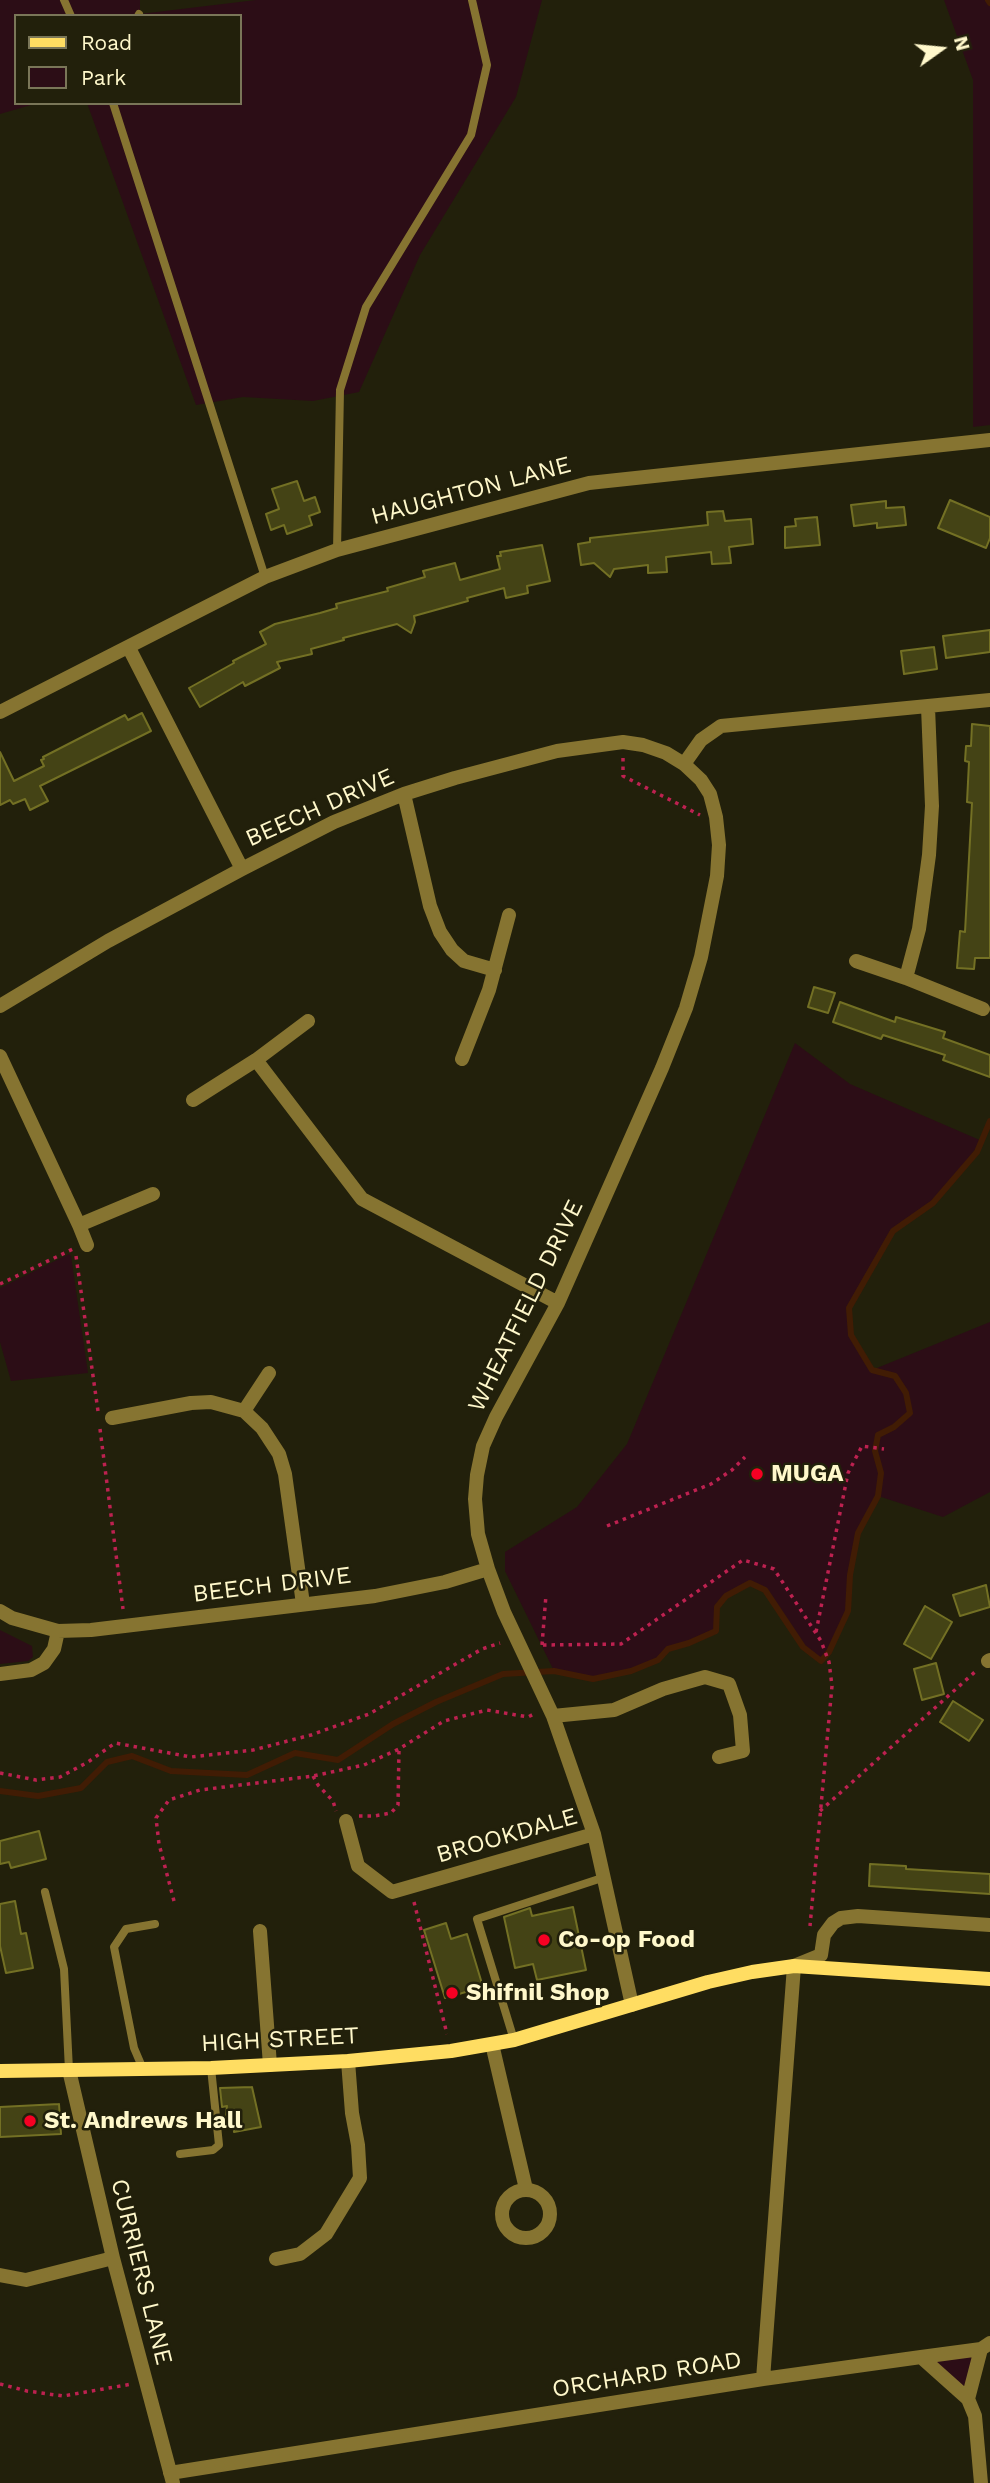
<!DOCTYPE html>
<html>
<head>
<meta charset="utf-8">
<style>
	body { margin:0 }
	#map { position:relative; width:990px; height:2483px; overflow:hidden; background:#22200b; font-family:"Work Sans",sans-serif }
	canvas { display:block }
	.legend { position:absolute; left:14px; top:14px; width:228px; height:91px; box-sizing:border-box; background:#22200b; border:2px solid #7a7658; margin:0; padding:9px 12px; list-style:none; font-size:21px; color:#fff8cb }
	.legend li { display:flex; align-items:center; gap:14px; height:35px }
	.legend b { width:35px; border:2px solid #7a7658 }
	.north { position:absolute; left:906px; top:14px; width:70px; height:70px; -webkit-text-stroke:5px #22200b; paint-order:stroke; rotate:75deg; font-size:19px; font-weight:700; line-height:28px; text-align:center; color:#fff8cb }
	.north::after { content:''; display:block; margin:auto; width:24px; height:32px; background:#fff8cb; clip-path:polygon(50% 0,100% 100%,50% 72%,0 100%) }
</style>
</head>
<body>
<div id="map">
<canvas width="990" height="2483"></canvas>
<ul class="legend">
<li><b style="height:9px;background:#ffdd62"></b>Road</li>
<li><b style="height:19px;background:#2c0d16"></b>Park</li>
</ul>
<div class="north">N</div>
</div>
<script>
const context = document.querySelector('canvas').getContext('2d');
context.lineJoin = 'round';
function fillPath(path, color) {
  context.fillStyle = color;
  context.fill(path, 'evenodd');
}
function poly(rows) {
  const path = new Path2D();
  for (const r of rows) {
    if (r.length === 3) {
      path.moveTo(r[0] + r[2], r[1]);
      path.arc(r[0], r[1], r[2], 0, 2 * Math.PI);
      continue;
    }
    path.moveTo(r[0], r[1]);
    for (let i = 2; i < r.length; i += 2) path.lineTo(r[i], r[i + 1]);
  }
  return path;
}
function stroke(path, color, width, dash) {
  context.strokeStyle = color;
  context.lineWidth = width;
  context.lineCap = dash ? 'butt' : 'round';
  context.setLineDash(dash || []);
  context.stroke(path);
}
function drawText(font, color, halo, rows, align = 'center') {
  context.font = font + ' "Work Sans",sans-serif';
  context.lineWidth = 5;
  context.setLineDash([]);
  context.textBaseline = 'middle';
  context.strokeStyle = halo;
  context.fillStyle = color;
  for (const [text, x, y, turn = 0] of rows) {
    context.save();
    context.translate(x, y);
    context.rotate((+turn || 0) * Math.PI / 180);
    context.textAlign = isNaN(turn) ? turn : align;
    if (halo) context.strokeText(text, 0, 0);
    context.fillText(text, 0, 0);
    context.restore();
  }
}
fillPath(poly([
	[0,0,140,0,140,14,256,0,542,0,516,97,420,255,359,392,313,401,243,397,196,405,87,103,240,103,240,16,16,16,16,103,38,103,0,114],
	[944,0,990,0,990,425,973,427,973,80],
	[795,1043,850,1084,982,1141,933,1203,893,1231,849,1308,851,1335,872,1370,990,1322,990,1492,943,1517,878,1496,858,1533,850,1575,848,1611,829,1652,821,1661,803,1647,765,1590,750,1583,726,1596,717,1607,716,1631,689,1643,668,1649,658,1660,631,1671,593,1679,554,1671,505,1571,505,1552,577,1507,627,1444],
	[69,1254,71,1256,88,1373,11,1381,0,1342,0,1288],
	[0,1630,32,1646,33,1657,28,1661,0,1664],
	[981,2349,968,2399,921,2357]
]), '#2c0d16');
stroke(poly([
	[988,0,990,3],
	[0,1791,38,1796,81,1788,107,1762,132,1756,171,1771,247,1775,295,1753,338,1760,393,1724,436,1702,503,1674,554,1671,593,1679,631,1671,658,1660,668,1649,689,1643,716,1631,717,1607,726,1596,750,1583,765,1590,803,1647,821,1661,829,1652,848,1611,850,1575,858,1533,878,1496,881,1473,875,1451,878,1435,894,1427,910,1413,906,1393,895,1376,872,1370,851,1335,849,1308,893,1231,933,1203,977,1152,990,1121]
]), '#411c04', 6);
const building = poly([
	[297,481,304,501,315,497,320,512,309,516,312,525,287,534,284,525,271,530,266,514,279,509,272,489,297,481],
	[950,500,990,517,990,538,986,548,938,528,950,500],
	[886,501,886,508,904,507,906,525,877,528,877,523,854,526,851,505,886,501],
	[723,511,725,521,751,519,753,544,729,547,731,563,712,564,711,552,666,557,667,572,648,573,648,565,614,569,610,577,594,563,581,565,578,544,590,542,590,538,708,525,707,512,723,511],
	[817,517,820,545,785,548,785,527,796,526,795,519,817,517],
	[542,545,550,581,527,586,528,593,506,598,504,588,467,598,468,601,414,616,415,622,411,633,397,624,343,638,344,640,311,649,312,654,277,662,280,668,245,686,243,682,200,707,189,688,234,663,233,661,266,644,260,632,275,624,320,613,337,608,336,604,388,591,387,588,425,577,423,571,455,563,460,580,500,569,497,556,501,556,500,552,542,545],
	[990,630,990,652,946,658,943,636,990,630],
	[934,647,937,669,904,674,901,651,934,647],
	[142,713,151,731,40,786,48,801,30,810,25,799,13,804,10,800,0,805,0,752,14,781,44,766,41,760,44,759,43,757,125,715,128,720,142,713],
	[972,724,990,726,990,958,975,958,974,969,957,968,960,931,965,932,972,803,967,802,969,762,965,761,966,746,971,746,972,724],
	[814,987,835,993,828,1013,808,1007,814,987],
	[840,1002,895,1022,896,1017,945,1032,943,1038,990,1055,990,1077,943,1060,945,1055,883,1035,881,1039,833,1022,840,1002],
	[986,1585,990,1607,960,1616,953,1595,986,1585],
	[925,1606,952,1622,931,1659,904,1644,925,1606],
	[936,1663,944,1694,922,1700,914,1669,936,1663],
	[953,1701,983,1720,969,1741,940,1722,953,1701],
	[39,1831,46,1859,11,1868,9,1862,0,1864,0,1841,39,1831],
	[870,1864,906,1866,906,1869,990,1874,990,1894,869,1886,870,1864],
	[15,1901,21,1934,26,1933,33,1968,6,1973,0,1946,0,1904,15,1901],
	[573,1907,586,1970,537,1980,533,1964,515,1968,504,1917,530,1908,532,1916,573,1907],
	[446,1923,451,1939,467,1934,483,1987,445,1998,424,1930,446,1923],
	[252,2087,261,2127,234,2132,233,2114,226,2115,227,2106,222,2107,220,2088,252,2087],
	[59,2104,61,2134,0,2137,0,2107,59,2104]
]);
fillPath(building, '#444315');
stroke(building, '#737024', 2);
stroke(poly([
	[623,758,623,776,700,815],
	[76,1256,98,1411],
	[0,1284,73,1249],
	[100,1429,123,1609],
	[607,1526,711,1484,732,1470,745,1457],
	[816,1632,848,1473,862,1446,884,1449],
	[542,1645,546,1595],
	[543,1645,621,1644,743,1560,774,1569,821,1641,829,1662,832,1686,810,1926],
	[0,1773,36,1780,60,1777,88,1762,115,1743,191,1757,253,1750,311,1735,369,1714,482,1649,500,1643],
	[313,1776,318,1785,333,1801,336,1811],
	[820,1811,976,1671],
	[359,1816,374,1816,391,1813,398,1805,399,1749],
	[174,1901,159,1844,156,1818,169,1800,200,1790,313,1776,364,1765,399,1749,444,1721,487,1710,528,1717,534,1714],
	[414,1902,447,2034],
	[0,2384,27,2391,63,2396,132,2384]
]), '#bd2150', 3.5, [3.5, 5]);
stroke(poly([
	[64,0,71,16],
	[138,16,139,14],
	[113,103,265,577],
	[337,550,340,390,366,307,471,135,487,65,472,0],
	[45,1892,64,1969,69,2070],
	[514,2040,477,1919,605,1877],
	[143,2069,134,2048,114,1947,126,1929,155,1924],
	[180,2154,213,2150,219,2145,211,2068]
]), '#867431', 8);
stroke(poly([
	[129,648,242,869],
	[0,712,265,577,337,550,589,483,990,440],
	[684,764,701,740,721,726,990,700],
	[404,794,430,906,440,932,452,950,464,961,495,970],
	[856,961,906,978,983,1009],
	[906,978,919,929,929,855,932,806,928,707],
	[0,1006,108,941,242,869,334,822,404,794,455,778,557,751,623,742,643,745,666,753,684,764,701,780,710,794,716,817,719,845,717,876,701,957,686,1008,662,1068,558,1303,496,1417,483,1446,477,1475,475,1499,478,1534,488,1569,504,1612,553,1716,594,1834],
	[0,1056,79,1225,153,1194],
	[462,1059,489,990,509,915],
	[256,1060,362,1199,558,1303],
	[193,1100,256,1060,308,1021],
	[79,1225,87,1245],
	[244,1411,269,1373],
	[112,1418,191,1403,211,1402,244,1411,262,1428,279,1454,285,1474,303,1604],
	[0,1611,12,1618,58,1631,91,1630,375,1596,445,1582,488,1569],
	[988,1661,990,1660],
	[0,1674,31,1670,44,1663,54,1649,58,1631],
	[553,1716,614,1710,663,1689,705,1677,729,1684,740,1715,743,1751,719,1757],
	[346,1821,358,1866,392,1892,594,1834,632,2005],
	[260,1931,270,2065],
	[492,2044,526,2189],
	[69,2070,113,2258,173,2483],
	[526,2214,24],
	[276,2259,300,2254,326,2234,360,2178,358,2145,352,2113,348,2061],
	[0,2275,26,2280,113,2258],
	[921,2357,981,2349],
	[763,2379,921,2357,968,2399,975,2416,981,2483],
	[968,2399,981,2349,990,2343],
	[170,2473,763,2379,794,1966,821,1955,824,1935,833,1923,841,1918,858,1916,990,1925]
]), '#867431', 14);
stroke(poly([
	[0,2071,211,2068,348,2061,451,2051,514,2040,708,1982,752,1972,794,1966,990,1979]
]), '#ffdd62', 14);
for (const [x, y, r, color] of [
	[757,1474,7,"#f60023"],
	[544,1940,7,"#f60023"],
	[452,1993,7,"#f60023"],
	[30,2121,7,"#f60023"]
]) {
  const dot = new Path2D();
  dot.arc(x, y, r, 0, 2 * Math.PI);
  context.fillStyle = color;
  context.fill(dot);
  stroke(dot, '#22200b', 2.5);
}
drawText('24px', '#fff8cb', '#22200b', [
	["HAUGHTON LANE",471,491,-15],
	["BEECH DRIVE",320,808,-24],
	["WHEATFIELD DRIVE",526,1306,-64],
	["BEECH DRIVE",272,1585,-7],
	["BROOKDALE",507,1836,-16],
	["HIGH STREET",280,2040,-3],
	["CURRIERS LANE",141,2272,76],
	["ORCHARD ROAD",647,2375,-9]
]);
drawText('bold 24px', '#fff8cb', '#22200b', [
	["MUGA",771,1474],
	["Co-op Food",558,1940],
	["Shifnil Shop",466,1993],
	["St. Andrews Hall",44,2121]
], 'left');
</script>
</body>
</html>
